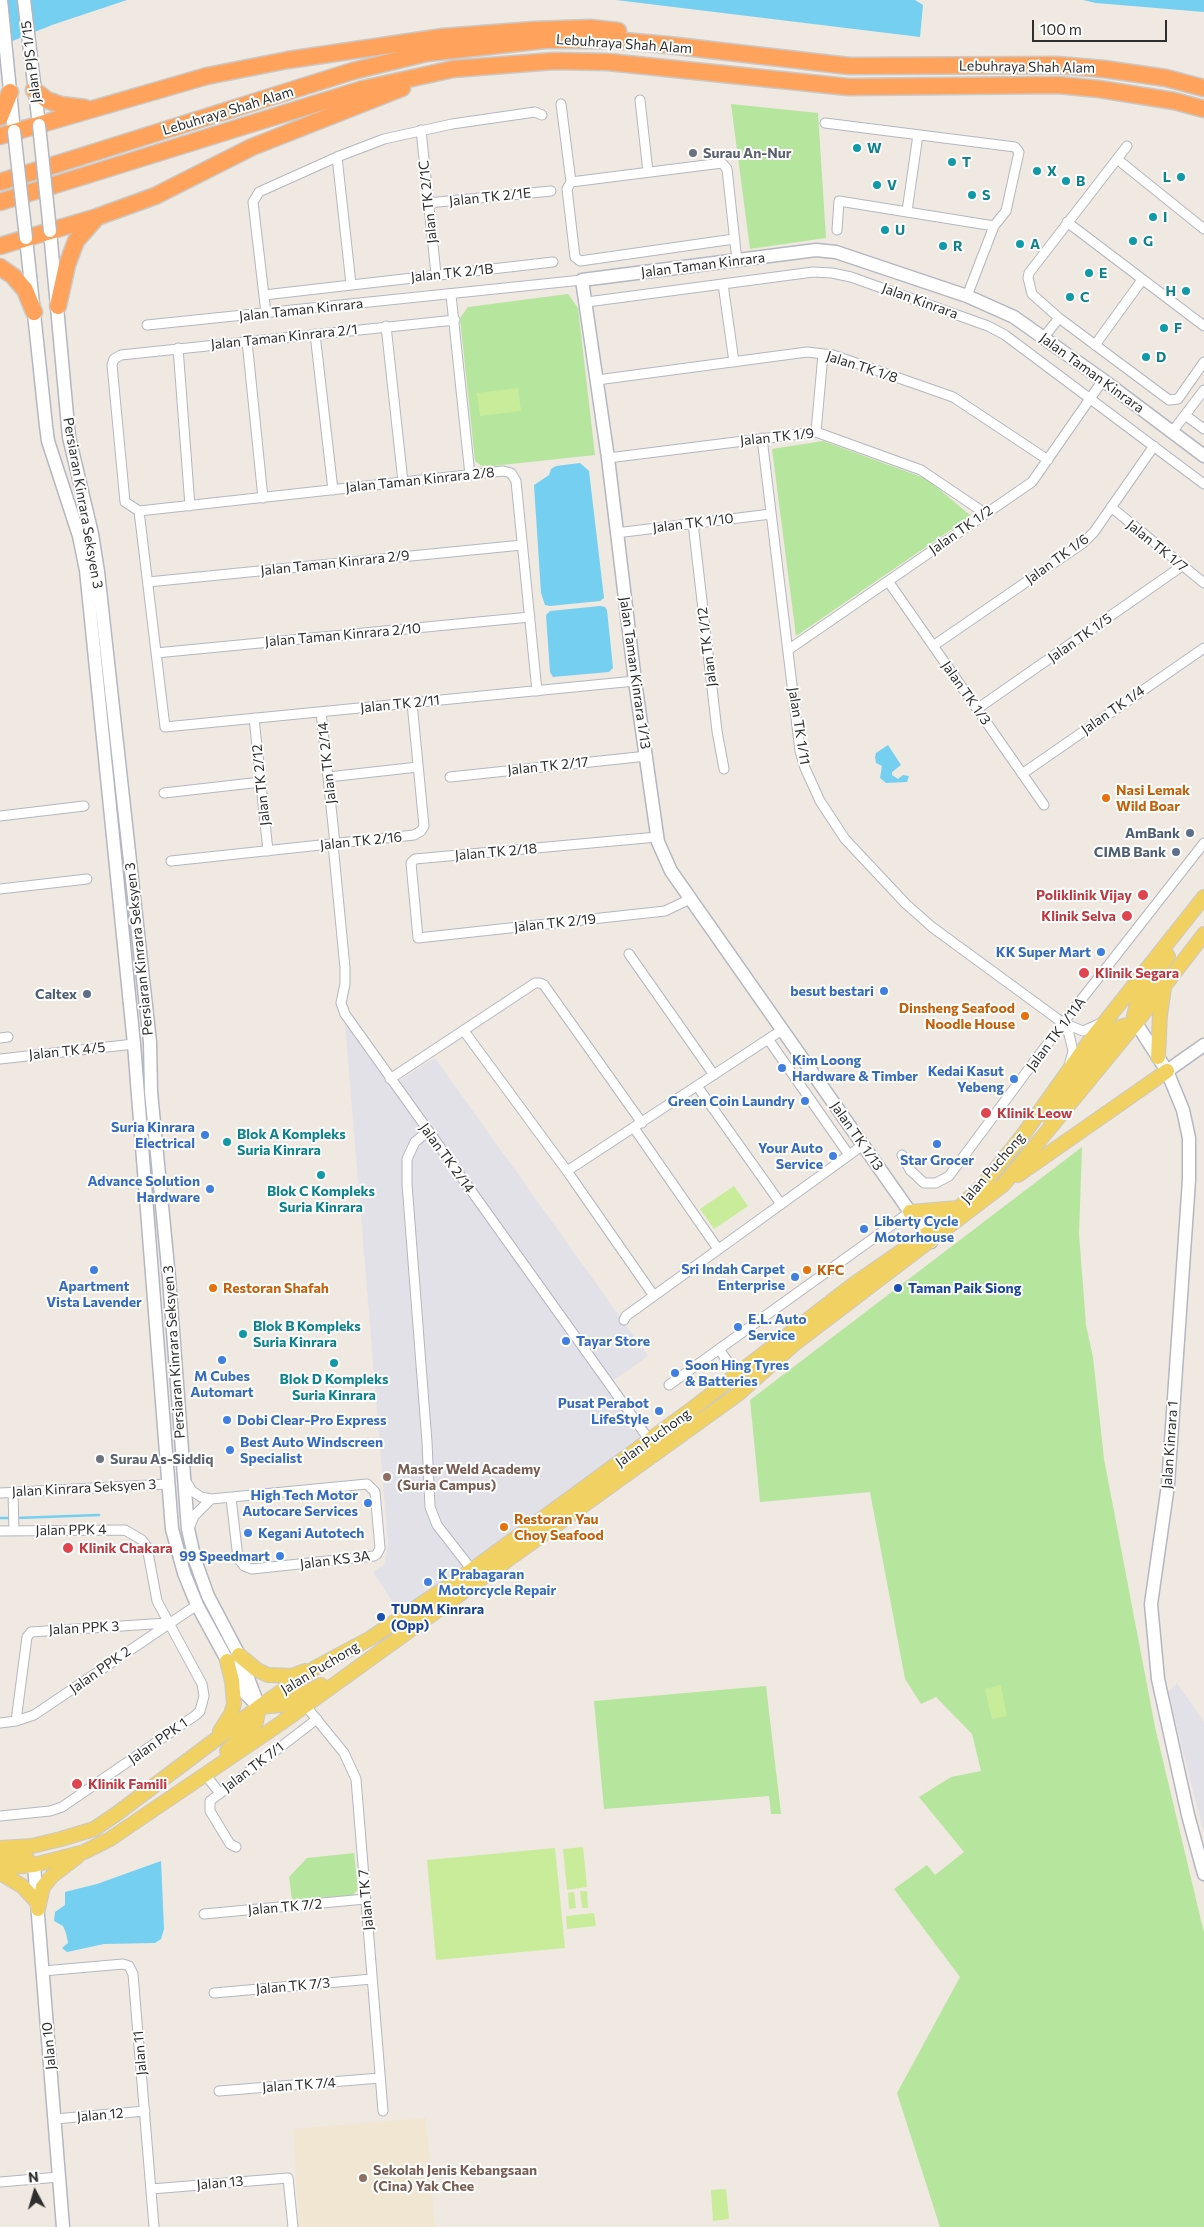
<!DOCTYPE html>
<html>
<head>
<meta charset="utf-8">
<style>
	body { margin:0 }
	#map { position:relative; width:1204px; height:2227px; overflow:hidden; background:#efe9e1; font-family:Commissioner,sans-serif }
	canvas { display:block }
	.north { position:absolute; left:10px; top:2167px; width:50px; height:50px; -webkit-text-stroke:4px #fff; paint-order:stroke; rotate:354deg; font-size:14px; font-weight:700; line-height:20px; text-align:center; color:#2e2e2e }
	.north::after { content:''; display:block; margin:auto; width:18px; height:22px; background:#2e2e2e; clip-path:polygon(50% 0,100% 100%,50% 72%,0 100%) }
	.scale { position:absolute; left:1032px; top:20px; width:135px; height:22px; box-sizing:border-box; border:2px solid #2e2e2e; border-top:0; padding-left:6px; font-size:15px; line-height:18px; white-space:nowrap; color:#2e2e2e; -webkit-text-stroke:4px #fff; paint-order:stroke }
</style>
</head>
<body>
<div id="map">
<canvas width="1204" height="2227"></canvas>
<div class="north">N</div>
<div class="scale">100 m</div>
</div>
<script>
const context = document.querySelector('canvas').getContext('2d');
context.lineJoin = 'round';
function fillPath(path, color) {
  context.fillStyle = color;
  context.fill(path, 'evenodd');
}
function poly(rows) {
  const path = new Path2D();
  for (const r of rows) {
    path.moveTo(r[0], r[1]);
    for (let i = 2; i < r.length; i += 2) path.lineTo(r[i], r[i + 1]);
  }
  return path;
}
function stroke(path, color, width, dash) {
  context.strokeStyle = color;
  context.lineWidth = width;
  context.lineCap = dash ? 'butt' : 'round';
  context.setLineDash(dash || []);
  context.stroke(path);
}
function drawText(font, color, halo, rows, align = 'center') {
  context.font = font + ' Commissioner,sans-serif';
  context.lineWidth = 4;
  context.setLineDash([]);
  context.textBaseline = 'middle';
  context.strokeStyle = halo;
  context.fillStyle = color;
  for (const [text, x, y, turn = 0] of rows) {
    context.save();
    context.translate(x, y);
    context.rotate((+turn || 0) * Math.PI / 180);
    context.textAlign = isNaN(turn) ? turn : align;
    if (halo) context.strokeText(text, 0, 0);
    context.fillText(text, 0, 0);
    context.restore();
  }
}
fillPath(poly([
	[345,1024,391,1086,435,1058,648,1356,607,1385,645,1437,472,1561,398,1610,373,1572,385,1564,388,1544],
	[1177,1683,1204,1722,1204,1834,1168,1692]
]), '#e3e1e8');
fillPath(poly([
	[426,2118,435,2227,299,2227,293,2129]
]), '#f0e6d1');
fillPath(poly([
	[731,104,818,113,826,238,750,249],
	[568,294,578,308,595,455,483,467,475,461,460,318,468,307],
	[823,441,927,479,971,516,796,636,772,449],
	[1082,1147,1079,1234,1086,1325,1093,1357,1104,1459,1155,1727,1204,1933,1204,2227,940,2227,897,2093,960,1977,894,1889,927,1865,935,1875,964,1852,919,1797,951,1777,981,1771,972,1734,936,1697,921,1704,905,1679,870,1492,760,1502,750,1400],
	[766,1686,781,1814,771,1814,769,1796,604,1809,594,1701],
	[354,1853,358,1889,353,1895,292,1900,289,1877,307,1858]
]), '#b6e59e');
fillPath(poly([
	[518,388,521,411,480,416,477,393],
	[734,1186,748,1206,714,1229,700,1209],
	[1001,1685,1007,1716,992,1719,985,1689],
	[583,1847,587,1887,567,1890,563,1849],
	[555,1848,565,1948,436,1960,427,1860],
	[580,1891,587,1891,588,1908,582,1908],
	[574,1892,576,1908,569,1909,568,1893],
	[594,1913,596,1926,567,1929,566,1916],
	[726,2189,729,2219,713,2221,711,2190]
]), '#c9ec9a');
fillPath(poly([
	[0,0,127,0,52,25,0,46],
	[616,0,915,0,923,5,920,37],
	[1083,0,1204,0,1204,12,1096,3],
	[580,463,589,471,604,598,600,601,550,606,545,605,541,593,534,485,549,475,551,469,556,466],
	[600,606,605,607,607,610,613,668,609,672,553,677,550,672,546,615,550,611],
	[888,745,901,765,892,772,892,775,898,779,903,775,909,776,907,782,886,783,880,778,882,766,876,763,875,757,876,753],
	[161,1861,164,1929,161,1939,155,1943,104,1944,67,1952,62,1948,68,1943,66,1933,63,1926,54,1921,55,1912,65,1905,65,1892,97,1884]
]), '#75cff0');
stroke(poly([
	[0,1518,11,1518],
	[16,1518,99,1515]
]), '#75cff0', 2.5);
const street = poly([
	[640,100,648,172],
	[561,104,571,182,722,163,727,169,737,261],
	[825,123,1015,147,1019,152,1006,211,994,226,967,296],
	[421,130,436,274],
	[1127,146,1029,273,1028,278,1032,294,1059,318,1169,400,1178,399,1204,362],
	[337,157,351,284],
	[1117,159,1204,229],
	[571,182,567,189,575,257,580,261,734,239],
	[428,203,551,191],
	[907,211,918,135],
	[1067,222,1204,326],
	[837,230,839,201,994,226],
	[723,284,734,362],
	[264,295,553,262],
	[451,295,470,475],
	[587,302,813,272,832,273,851,277,988,326,1005,335,1204,484],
	[266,313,253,202,259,192,337,157,384,139,452,124,535,112,542,115],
	[147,325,582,280],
	[386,326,403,482],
	[315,334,333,490],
	[1044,337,1059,318],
	[247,341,263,498],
	[1095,345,1142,280],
	[178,348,190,506],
	[597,380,807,352,833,355,953,397,1048,460],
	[1185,415,1204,429],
	[816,432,823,354],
	[1172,432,1204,390],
	[762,438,800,751,805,768,820,801,845,839,906,904,932,927,1063,1023,1083,1031,1101,1023],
	[608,458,816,432,921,470,986,514],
	[1111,507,1204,583],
	[139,511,165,727,635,681],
	[139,511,503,471,511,473,516,481,537,691],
	[139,511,125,502,112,365,114,359,121,355,455,320],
	[693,523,717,731,724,769],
	[616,533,771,514],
	[888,581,1044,805],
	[148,582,522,545],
	[933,646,1083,543,1094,532,1154,446],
	[788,650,1032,482,1103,380],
	[156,653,530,617],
	[977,709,1182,566],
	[321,712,335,844],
	[254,718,268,851],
	[1022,774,1204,648],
	[328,777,418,767],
	[450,777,647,756],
	[164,793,261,782],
	[0,816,84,806],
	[657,837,415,859,411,863,418,938,665,911,690,899],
	[333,844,345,968,345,984,341,1003,345,1014,650,1441],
	[171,861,414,835,421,831,424,826,412,703],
	[0,889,87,879],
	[629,954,714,1075],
	[1063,1024,1069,1034,1073,1051,1069,1066],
	[464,1031,567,1171,654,1296],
	[0,1038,8,1037],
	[768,1039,849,1155],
	[0,1059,134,1044],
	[390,1079,535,983,540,983,544,985,642,1123],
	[697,1086,781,1204],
	[634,1128,718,1249],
	[428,1131,415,1142,407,1159,407,1184,427,1442,430,1507,437,1525,472,1570],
	[902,1155,910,1170,924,1183,936,1183,949,1176,1063,1023,1204,843],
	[567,1171,782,1030],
	[624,1320,626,1316,863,1145],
	[719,1349,737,1375],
	[669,1385,910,1212],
	[185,1480,192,1491,201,1497,211,1499,367,1484,375,1492,380,1548,377,1554,374,1556,252,1569,244,1566,238,1558,231,1498],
	[13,1492,14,1531],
	[0,1493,167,1484],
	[190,1526,194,1516,211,1499],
	[0,1531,125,1530,142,1540,147,1547,157,1601,202,1684,204,1696,200,1711,196,1715,62,1807,50,1811,0,1816],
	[305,1705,344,1753,356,1779,383,2111],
	[16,1721,27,1637,31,1632,167,1623],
	[0,1723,16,1721,34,1715,197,1605],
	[204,1773,219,1792],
	[236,1847,230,1844,210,1811,210,1801,317,1719],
	[204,1914,365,1899],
	[43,1971,123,1964,129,1966,133,1974,154,2227],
	[214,1993,372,1979],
	[219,2091,380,2078],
	[55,2119,145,2111],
	[0,2182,59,2177],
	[151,2189,288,2178,293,2227]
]);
const secondary = poly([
	[1,0,14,131],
	[24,0,39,125],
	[50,231,69,437,92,534,98,572,150,1042,151,1092,169,1278,188,1529,195,1560,208,1596,239,1655,259,1707],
	[26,238,46,426,48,441,79,536,86,570,134,1044,172,1529,184,1573,197,1605,245,1693,259,1707],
	[1136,1023,1167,1071,1183,1110,1189,1138,1189,1180,1168,1485,1151,1604,1158,1679,1188,1815,1204,1874],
	[1167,1071,1204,1045],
	[931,1242,671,871,658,842,635,681,608,458,582,280,816,250,836,252,967,296,1014,317,1103,380,1204,456],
	[34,1865,63,2227]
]);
const primary = poly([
	[1136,1023,1134,1016,1137,1003,1168,956],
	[1158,1057,1160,1015,1164,988],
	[1048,1116,1104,1040,1120,1027,1135,1023],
	[1018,1175,1167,1071],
	[910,1212,958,1208],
	[239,1655,257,1670,268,1675,292,1676,305,1671],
	[260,1707,281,1705,321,1685],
	[220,1731,231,1714,234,1704,232,1681,227,1661],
	[227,1751,256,1722,259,1707],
	[0,1848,32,1846,61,1839,94,1829,115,1815,259,1707,315,1668,371,1638,472,1570,688,1412,854,1284,945,1221,983,1185,1023,1135,1089,1042,1204,897],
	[0,1858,18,1857,28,1860],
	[0,1868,34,1865,84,1852,110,1839,281,1723,738,1394,793,1345,1003,1185,1136,1023,1204,934],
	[0,1873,22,1886,37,1902],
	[38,1909,43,1887,52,1876,77,1857]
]);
const highway = poly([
	[34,90,47,100,61,105,85,108],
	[0,117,10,92],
	[0,136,207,76,288,60,443,37,534,30,590,28,618,31],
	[0,182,353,71,427,53,545,40,613,40,668,45,849,66,1057,65,1104,69,1166,78,1204,88],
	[0,202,363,89,453,69,554,61,608,62,848,87,1058,85,1099,89,1174,101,1204,109],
	[0,246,97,217,155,196,252,147,402,88],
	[0,267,13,276,25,290,34,312],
	[58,306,67,265,76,241,97,217]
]);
stroke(street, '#b4b7c1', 11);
stroke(secondary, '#b4b7c1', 15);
stroke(primary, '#c9c9c9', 16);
stroke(highway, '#c9c9c9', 19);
stroke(street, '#fff', 9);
stroke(secondary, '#fff', 12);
stroke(primary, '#f2d163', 14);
stroke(highway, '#ffa35c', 16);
const secondaryBridge = poly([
	[39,125,50,231],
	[14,131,26,238]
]);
stroke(secondaryBridge, '#b4b7c1', 15, []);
stroke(secondaryBridge, '#fff', 12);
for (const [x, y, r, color] of [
	[857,148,5,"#0f9aa8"],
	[693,153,5,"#6b7280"],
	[952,162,5,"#0f9aa8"],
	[1037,171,5,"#0f9aa8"],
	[1181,177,5,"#0f9aa8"],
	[1066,181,5,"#0f9aa8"],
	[877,185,5,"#0f9aa8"],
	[972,195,5,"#0f9aa8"],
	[1153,217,5,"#0f9aa8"],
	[885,230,5,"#0f9aa8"],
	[1133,241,5,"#0f9aa8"],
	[1020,244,5,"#0f9aa8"],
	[943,246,5,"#0f9aa8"],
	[1089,273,5,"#0f9aa8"],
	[1186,291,5,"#0f9aa8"],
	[1070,297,5,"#0f9aa8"],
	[1164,328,5,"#0f9aa8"],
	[1146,357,5,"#0f9aa8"],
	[1106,798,5,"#e8710a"],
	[1190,833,5,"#5c6f8a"],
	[1176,852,5,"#5c6f8a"],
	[1143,895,6,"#e0444e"],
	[1127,916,6,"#e0444e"],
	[1101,952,5,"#3f7fe0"],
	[1084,973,6,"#e0444e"],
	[884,991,5,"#3f7fe0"],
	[87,994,5,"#5c6f8a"],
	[1025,1016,5,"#e8710a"],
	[782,1068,5,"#3f7fe0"],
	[1014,1079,5,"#3f7fe0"],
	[805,1101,5,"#3f7fe0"],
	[986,1113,6,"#e0444e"],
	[205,1135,5,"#3f7fe0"],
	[227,1142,5,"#0f9aa8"],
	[937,1144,5,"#3f7fe0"],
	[833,1156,5,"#3f7fe0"],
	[321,1175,5,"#0f9aa8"],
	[210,1189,5,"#3f7fe0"],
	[864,1229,5,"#3f7fe0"],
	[94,1270,5,"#3f7fe0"],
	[807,1270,5,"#e8710a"],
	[795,1277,5,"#3f7fe0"],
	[213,1288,5,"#e8710a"],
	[898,1288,5,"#1a4fb4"],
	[738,1327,5,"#3f7fe0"],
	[243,1334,5,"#0f9aa8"],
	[566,1341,5,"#3f7fe0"],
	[222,1360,5,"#3f7fe0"],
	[334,1363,5,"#0f9aa8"],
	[675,1373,5,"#3f7fe0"],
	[659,1411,5,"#3f7fe0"],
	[227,1420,5,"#3f7fe0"],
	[230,1450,5,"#3f7fe0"],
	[100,1459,5,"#6b7280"],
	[387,1477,5,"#8d6e63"],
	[368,1503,5,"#3f7fe0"],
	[504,1527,5,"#e8710a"],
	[248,1533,5,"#3f7fe0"],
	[68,1548,6,"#e0444e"],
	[280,1556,5,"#3f7fe0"],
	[428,1582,5,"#3f7fe0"],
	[381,1617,5,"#1a4fb4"],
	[77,1784,6,"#e0444e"],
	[363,2178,5,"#8d6e63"]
]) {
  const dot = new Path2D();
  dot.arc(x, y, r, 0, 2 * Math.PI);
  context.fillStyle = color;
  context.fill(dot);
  stroke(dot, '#fff', 2);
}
drawText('14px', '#2e2e2e', '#fff', [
	["Lebuhraya Shah Alam",624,44,4],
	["Jalan PJS 1/15",31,62,-97],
	["Lebuhraya Shah Alam",1027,67,1],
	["Lebuhraya Shah Alam",228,111,-17],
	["Jalan TK 2/1E",490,197,-6],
	["Jalan TK 2/1C",428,202,-96],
	["Jalan Taman Kinrara",703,265,-7],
	["Jalan TK 2/1B",452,273,-6],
	["Jalan Kinrara",920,301,20],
	["Jalan Taman Kinrara",301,310,-6],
	["Jalan Taman Kinrara 2/1",284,337,-6],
	["Jalan TK 1/8",862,367,18],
	["Jalan Taman Kinrara",1092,373,36],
	["Jalan TK 1/9",777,437,-6],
	["Jalan Taman Kinrara 2/8",420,480,-6],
	["Persiaran Kinrara Seksyen 3",83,503,80],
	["Jalan TK 1/10",693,523,-7],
	["Jalan TK 1/2",961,530,-35],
	["Jalan TK 1/7",1157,546,39],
	["Jalan TK 1/6",1057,559,-36],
	["Jalan Taman Kinrara 2/9",335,563,-6],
	["Jalan Taman Kinrara 2/10",343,635,-5],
	["Jalan TK 1/5",1080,638,-35],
	["Jalan TK 1/12",707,647,-97],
	["Jalan Taman Kinrara 1/13",635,673,82],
	["Jalan TK 1/3",966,693,55],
	["Jalan TK 2/11",400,704,-6],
	["Jalan TK 1/4",1113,710,-35],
	["Jalan TK 1/11",799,726,81],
	["Jalan TK 2/14",327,763,-96],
	["Jalan TK 2/17",548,766,-6],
	["Jalan TK 2/12",261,785,-96],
	["Jalan TK 2/16",361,841,-6],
	["Jalan TK 2/18",496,852,-5],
	["Jalan TK 2/19",555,923,-6],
	["Persiaran Kinrara Seksyen 3",139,949,-96],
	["Jalan TK 1/11A",1056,1034,-53],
	["Jalan TK 4/5",67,1051,-6],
	["Jalan TK 1/13",857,1136,55],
	["Jalan TK 2/14",447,1158,54],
	["Jalan Puchong",993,1168,-49],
	["Persiaran Kinrara Seksyen 3",174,1352,-94],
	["Jalan Puchong",653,1438,-36],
	["Jalan Kinrara 1",1170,1445,-86],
	["Jalan Kinrara Seksyen 3",84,1488,-3],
	["Jalan PPK 4",71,1530,-1],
	["Jalan KS 3A",335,1560,-7],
	["Jalan PPK 3",84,1628,-3],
	["Jalan Puchong",320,1668,-31],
	["Jalan PPK 2",100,1670,-35],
	["Jalan PPK 1",158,1741,-35],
	["Jalan TK 7/1",253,1767,-37],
	["Jalan TK 7",366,1900,-95],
	["Jalan TK 7/2",285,1907,-5],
	["Jalan TK 7/3",293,1986,-5],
	["Jalan 10",49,2046,-95],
	["Jalan 11",140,2053,-95],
	["Jalan TK 7/4",299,2085,-4],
	["Jalan 12",100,2115,-5],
	["Jalan 13",220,2183,-5]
]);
drawText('bold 14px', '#0d838f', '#fff', [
	["W",867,148],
	["T",962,162],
	["X",1047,171],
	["L",1171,177,"right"],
	["B",1076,181],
	["V",887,185],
	["S",982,195],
	["I",1163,217],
	["U",895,230],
	["G",1143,241],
	["A",1030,244],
	["R",953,246],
	["E",1099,273],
	["H",1176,291,"right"],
	["C",1080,297],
	["F",1174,328],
	["D",1156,357],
	["Blok A Kompleks",237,1134],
	["Suria Kinrara",237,1150],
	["Blok C Kompleks",321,1191,"center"],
	["Suria Kinrara",321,1207,"center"],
	["Blok B Kompleks",253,1326],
	["Suria Kinrara",253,1342],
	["Blok D Kompleks",334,1379,"center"],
	["Suria Kinrara",334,1395,"center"]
], 'left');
drawText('bold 14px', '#5b616d', '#fff', [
	["Surau An-Nur",703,153],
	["Surau As-Siddiq",110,1459]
], 'left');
drawText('bold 14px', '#c56008', '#fff', [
	["Nasi Lemak",1116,790],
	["Wild Boar",1116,806],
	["Dinsheng Seafood",1015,1008,"right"],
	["Noodle House",1015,1024,"right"],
	["KFC",817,1270],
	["Restoran Shafah",223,1288],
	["Restoran Yau",514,1519],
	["Choy Seafood",514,1535]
], 'left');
drawText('bold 14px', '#4e5e75', '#fff', [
	["AmBank",1180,833],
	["CIMB Bank",1166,852],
	["Caltex",77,994]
], 'right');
drawText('bold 14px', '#be3a42', '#fff', [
	["Poliklinik Vijay",1132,895,"right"],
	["Klinik Selva",1116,916,"right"],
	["Klinik Segara",1095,973],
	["Klinik Leow",997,1113],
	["Klinik Chakara",79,1548],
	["Klinik Famili",88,1784]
], 'left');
drawText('bold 14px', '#366cbe', '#fff', [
	["KK Super Mart",1091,952],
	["besut bestari",874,991],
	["Kim Loong",792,1060,"left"],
	["Hardware & Timber",792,1076,"left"],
	["Kedai Kasut",1004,1071],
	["Yebeng",1004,1087],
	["Green Coin Laundry",795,1101],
	["Suria Kinrara",195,1127],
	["Electrical",195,1143],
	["Your Auto",823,1148],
	["Service",823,1164],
	["Star Grocer",937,1160,"center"],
	["Advance Solution",200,1181],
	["Hardware",200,1197],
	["Liberty Cycle",874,1221,"left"],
	["Motorhouse",874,1237,"left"],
	["Sri Indah Carpet",785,1269],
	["Enterprise",785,1285],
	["Apartment",94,1286,"center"],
	["Vista Lavender",94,1302,"center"],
	["E.L. Auto",748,1319,"left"],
	["Service",748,1335,"left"],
	["Tayar Store",576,1341,"left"],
	["Soon Hing Tyres",685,1365,"left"],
	["& Batteries",685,1381,"left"],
	["M Cubes",222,1376,"center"],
	["Automart",222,1392,"center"],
	["Pusat Perabot",649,1403],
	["LifeStyle",649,1419],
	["Dobi Clear-Pro Express",237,1420,"left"],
	["Best Auto Windscreen",240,1442,"left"],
	["Specialist",240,1458,"left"],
	["High Tech Motor",358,1495],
	["Autocare Services",358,1511],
	["Kegani Autotech",258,1533,"left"],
	["99 Speedmart",270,1556],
	["K Prabagaran",438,1574,"left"],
	["Motorcycle Repair",438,1590,"left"]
], 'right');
drawText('bold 14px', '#164399', '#fff', [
	["Taman Paik Siong",908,1288],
	["TUDM Kinrara",391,1609],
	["(Opp)",391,1625]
], 'left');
drawText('bold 14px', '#785e54', '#fff', [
	["Master Weld Academy",397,1469],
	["(Suria Campus)",397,1485],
	["Sekolah Jenis Kebangsaan",373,2170],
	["(Cina) Yak Chee",373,2186]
], 'left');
</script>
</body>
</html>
